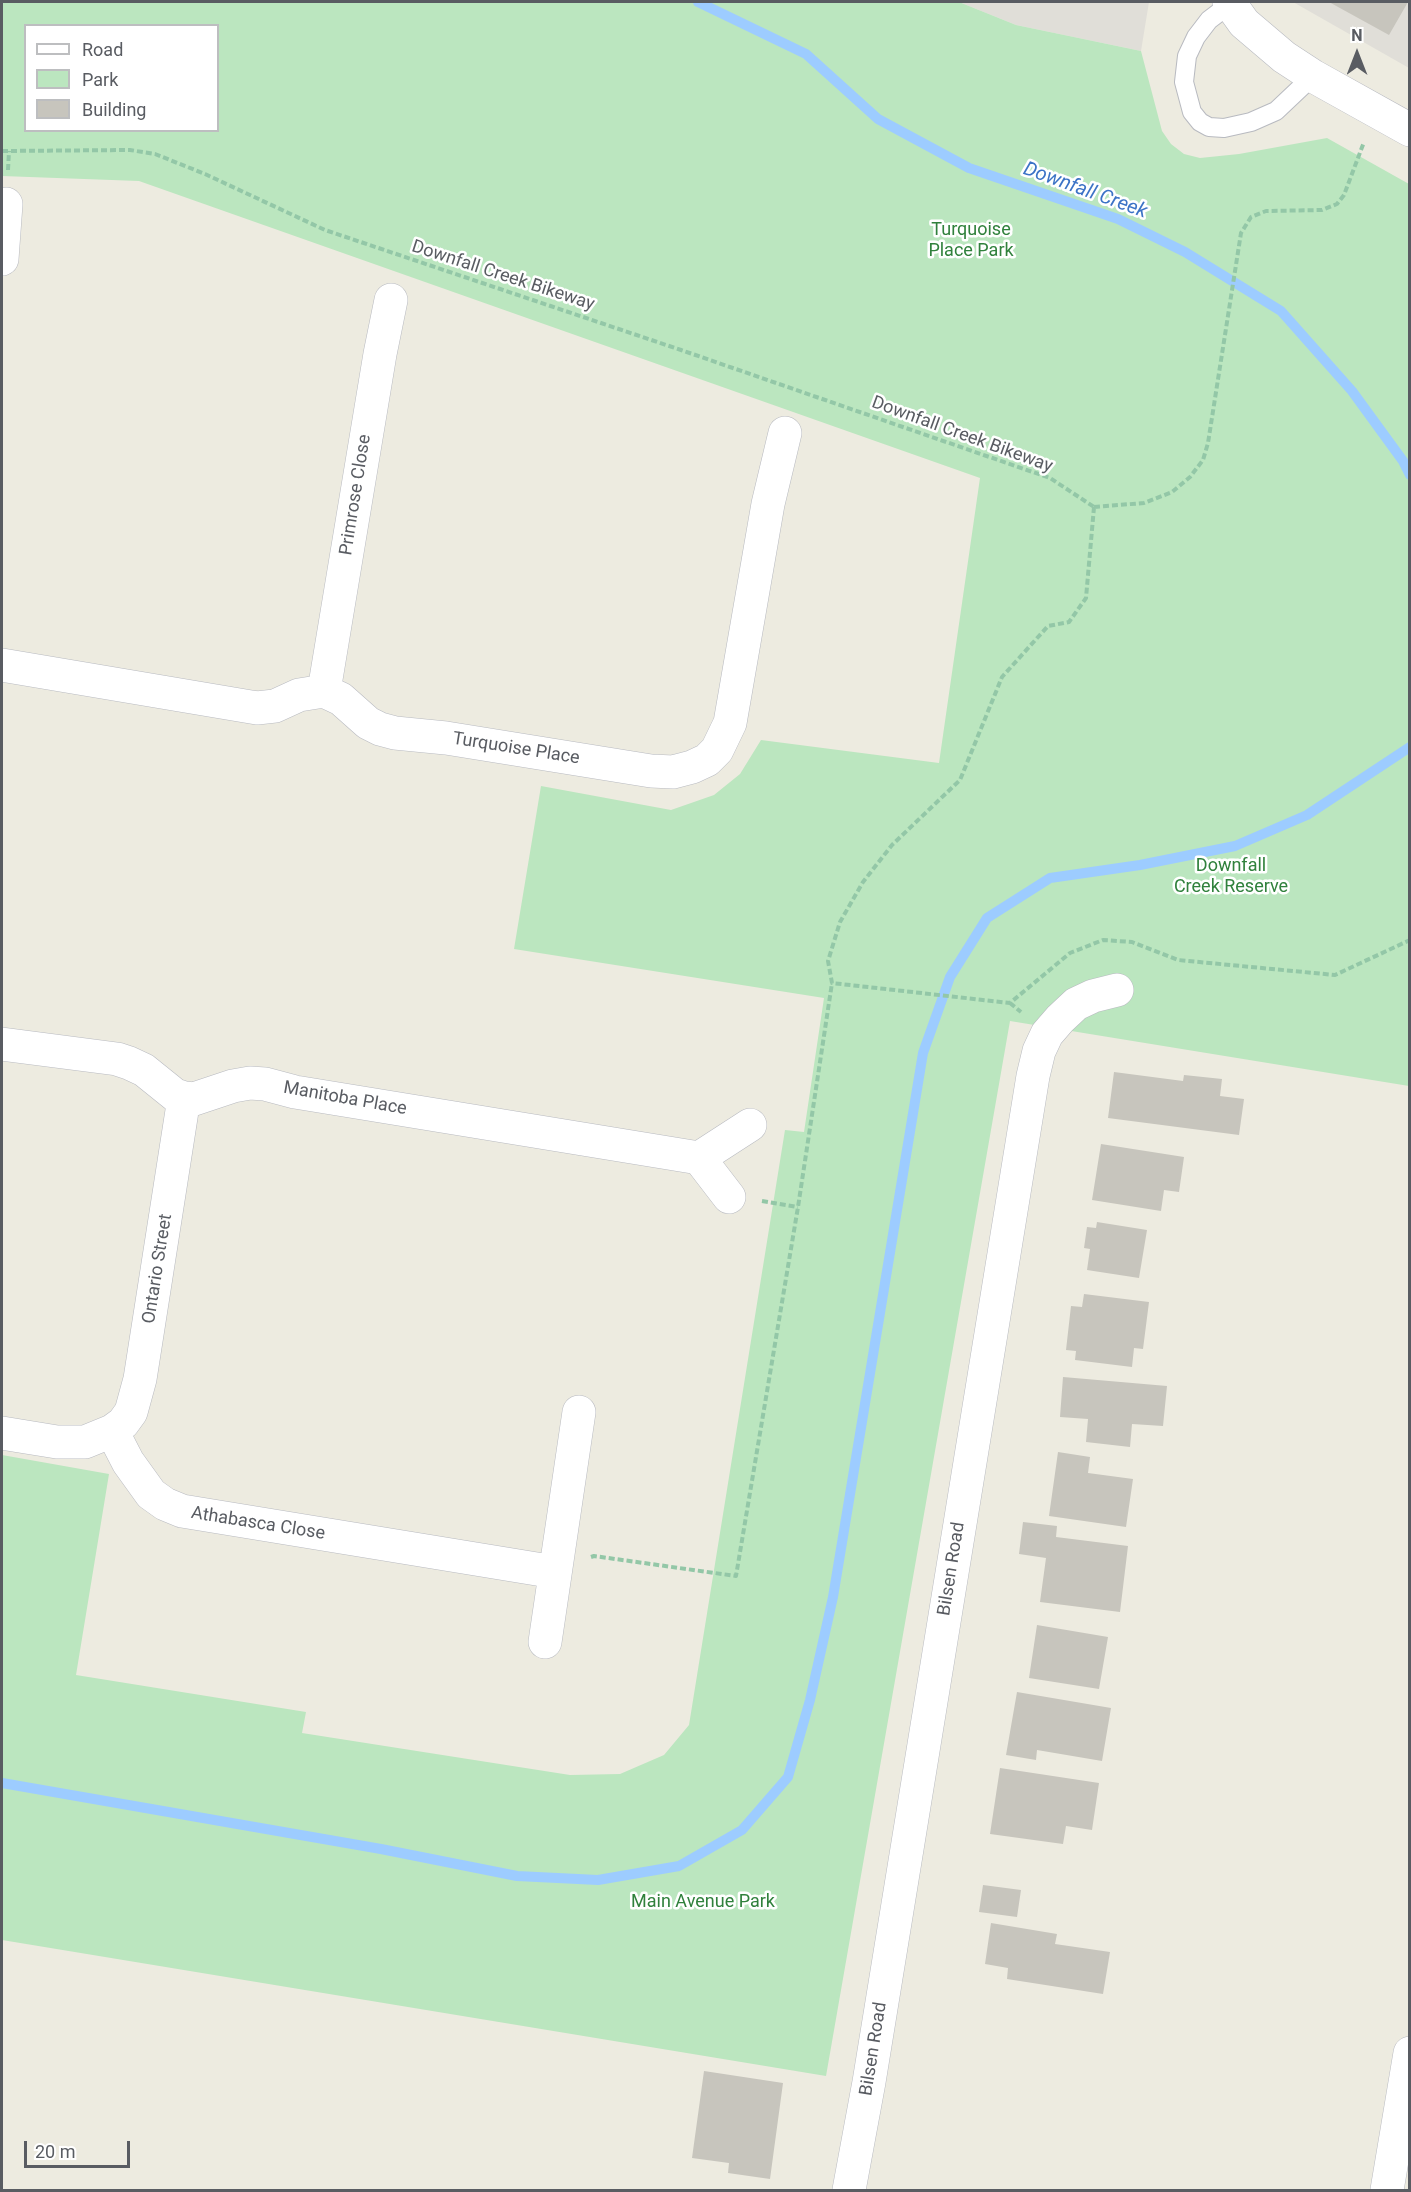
<!DOCTYPE html>
<html>
<head>
<meta charset="utf-8">
<style>
	body { margin:0 }
	#map { position:relative; width:1411px; height:2192px; overflow:hidden; background:#edebe0; font-family:Roboto,sans-serif }
	canvas { display:block }
	.frame { position:absolute; inset:0; border:3px solid #595c62; pointer-events:none }
	.legend { position:absolute; left:24px; top:24px; width:195px; height:108px; box-sizing:border-box; background:#fff; border:2px solid #bdbec0; margin:0; padding:8px 10px; list-style:none; font-size:18px; color:#595c62 }
	.legend li { display:flex; align-items:center; gap:12px; height:30px }
	.legend b { width:30px; border:2px solid #bdbec0 }
	.north { position:absolute; left:1327px; top:24px; width:60px; height:60px; -webkit-text-stroke:4px #fff; paint-order:stroke; rotate:0deg; font-size:16px; font-weight:700; line-height:24px; text-align:center; color:#595c62 }
	.north::after { content:''; display:block; margin:auto; width:21px; height:27px; background:#595c62; clip-path:polygon(50% 0,100% 100%,50% 72%,0 100%) }
	.scale { position:absolute; left:24px; top:2141px; width:106px; height:27px; box-sizing:border-box; border:3px solid #595c62; border-top:0; padding-left:8px; font-size:18px; line-height:21px; white-space:nowrap; color:#595c62; -webkit-text-stroke:4px #fff; paint-order:stroke }
</style>
</head>
<body>
<div id="map">
<canvas width="1411" height="2192"></canvas>
<div class="frame"></div>
<ul class="legend">
<li><b style="height:8px;background:#fff"></b>Road</li>
<li><b style="height:16px;background:#bbe6bf"></b>Park</li>
<li><b style="height:16px;background:#c7c5bd"></b>Building</li>
</ul>
<div class="north">N</div>
<div class="scale">20 m</div>
</div>
<script>
const context = document.querySelector('canvas').getContext('2d');
context.lineJoin = 'round';
function fillPath(path, color) {
  context.fillStyle = color;
  context.fill(path, 'evenodd');
}
function poly(rows) {
  const path = new Path2D();
  for (const r of rows) {
    path.moveTo(r[0], r[1]);
    for (let i = 2; i < r.length; i += 2) path.lineTo(r[i], r[i + 1]);
  }
  return path;
}
function stroke(path, color, width, dash) {
  context.strokeStyle = color;
  context.lineWidth = width;
  context.lineCap = dash ? 'butt' : 'round';
  context.setLineDash(dash || []);
  context.stroke(path);
}
function drawText(font, color, halo, rows, align = 'center') {
  context.font = font + ' Roboto,sans-serif';
  context.lineWidth = 5;
  context.setLineDash([]);
  context.textBaseline = 'middle';
  context.strokeStyle = halo;
  context.fillStyle = color;
  for (const [text, x, y, turn = 0] of rows) {
    context.save();
    context.translate(x, y);
    context.rotate((+turn || 0) * Math.PI / 180);
    context.textAlign = isNaN(turn) ? turn : align;
    if (halo) context.strokeText(text, 0, 0);
    context.fillText(text, 0, 0);
    context.restore();
  }
}
fillPath(poly([
	[959,2,1149,2,1141,51,1016,25],
	[1293,2,1409,2,1409,68]
]), '#e0ded8');
fillPath(poly([
	[2,2,959,2,1016,25,1141,51,1162,131,1171,144,1184,154,1200,158,1239,154,1327,138,1409,184,1409,1086,1010,1021,826,2076,2,1940,2,1455,109,1474,76,1675,306,1712,302,1733,570,1775,620,1774,664,1755,689,1725,785,1130,804,1132,824,998,514,949,541,786,671,810,714,795,740,774,761,740,939,763,980,478,139,181,2,176],
	[26,26,218,26,218,130,26,130]
]), '#bbe6bf');
stroke(poly([
	[698,2,806,54,878,119,969,168,1118,219,1185,252,1281,311,1352,391,1403,461,1410,475],
	[2,1783,381,1849,517,1876,598,1880,679,1866,742,1830,788,1777,810,1700,833,1597,923,1053,950,977,987,918,1050,878,1140,865,1235,846,1307,815,1410,747]
]), '#9dccff', 10);
fillPath(poly([
	[1329,2,1408,2,1389,35],
	[1114,1072,1183,1081,1184,1075,1222,1079,1220,1096,1244,1099,1239,1135,1108,1118],
	[1101,1144,1184,1157,1179,1192,1164,1190,1161,1211,1092,1200],
	[1097,1222,1147,1230,1139,1278,1087,1270,1090,1249,1084,1248,1087,1227,1096,1228],
	[1084,1294,1149,1302,1143,1349,1134,1348,1132,1367,1075,1360,1076,1351,1066,1350,1071,1306,1082,1307],
	[1063,1377,1167,1386,1163,1426,1132,1424,1130,1447,1086,1442,1088,1419,1060,1417],
	[1058,1452,1090,1457,1088,1473,1133,1479,1126,1527,1049,1516],
	[1023,1522,1057,1526,1056,1537,1128,1546,1120,1612,1040,1602,1046,1558,1019,1554],
	[1037,1625,1108,1637,1099,1689,1029,1678],
	[1017,1692,1111,1708,1102,1761,1037,1750,1036,1760,1006,1755],
	[1000,1768,1099,1783,1092,1830,1066,1826,1063,1844,990,1834],
	[983,1885,1021,1890,1017,1917,979,1912],
	[991,1923,1057,1934,1055,1944,1110,1952,1103,1994,1007,1979,1008,1968,985,1964],
	[704,2071,783,2083,770,2179,728,2173,729,2163,692,2158]
]), '#c7c5bd');
const service = poly([
	[1230,4,1209,20,1196,37,1187,56,1184,82,1192,112,1200,122,1209,127,1224,128,1251,122,1276,111,1313,76]
]);
const minor = poly([
	[1229,2,1244,23,1284,57,1313,76,1410,130],
	[2,259,6,204],
	[2,665,257,708,275,706,299,695,324,691,341,699,368,723,380,729,395,733,446,738,651,771,673,772,692,767,707,760,717,750,730,723,768,504,785,433],
	[324,691,380,354,391,300],
	[2,1044,117,1059,129,1063,144,1070,175,1095,184,1098,194,1099,233,1086,250,1083,265,1084,295,1092,699,1158],
	[729,1197,699,1158,750,1125],
	[112,1431,128,1462,151,1494,165,1504,182,1511,555,1572],
	[2,1433,57,1442,85,1442,112,1431,123,1423,131,1412,140,1379,184,1098],
	[545,1642,579,1412],
	[849,2190,869,2082,1033,1076,1039,1051,1047,1034,1060,1019,1076,1004,1093,996,1117,990],
	[1387,2190,1410,2053]
]);
stroke(service, '#b8bac0', 20);
stroke(minor, '#b8bac0', 34);
stroke(poly([
	[2,151,130,150,155,154,205,174,325,230,681,350,1050,478,1094,507],
	[8,170,9,151],
	[1094,507,1086,598,1069,622,1048,626,1002,677,960,780,892,845,863,882,840,922,828,961,832,983,1010,1003,1070,953,1103,940,1132,942,1178,960,1335,975,1410,940],
	[1094,507,1144,503,1172,492,1190,477,1203,460,1208,443,1241,233,1251,217,1266,211,1322,210,1337,204,1344,195,1364,142],
	[1010,1003,1021,1012],
	[762,1201,798,1207],
	[591,1557,594,1556,736,1576,798,1207,832,983]
]), '#93c7a7', 4, [6, 3]);
stroke(service, '#fff', 18);
stroke(minor, '#fff', 33);
drawText('18px', '#30813c', '#fff', [
	["Turquoise",971,230],
	["Place Park",971,251],
	["Downfall",1231,866],
	["Creek Reserve",1231,887],
	["Main Avenue Park",703,1902]
]);
drawText('18px', '#595c62', '#fff', [
	["Downfall Creek Bikeway",503,276,18],
	["Downfall Creek Bikeway",962,435,20],
	["Primrose Close",356,495,-81],
	["Turquoise Place",516,749,9],
	["Manitoba Place",345,1099,10],
	["Ontario Street",158,1269,-81],
	["Athabasca Close",258,1524,9],
	["Bilsen Road",952,1569,-81],
	["Bilsen Road",874,2049,-81]
]);
drawText('italic 20px', '#3c73c6', '#fff', [
	["Downfall Creek",1085,191,20]
]);
</script>
</body>
</html>
